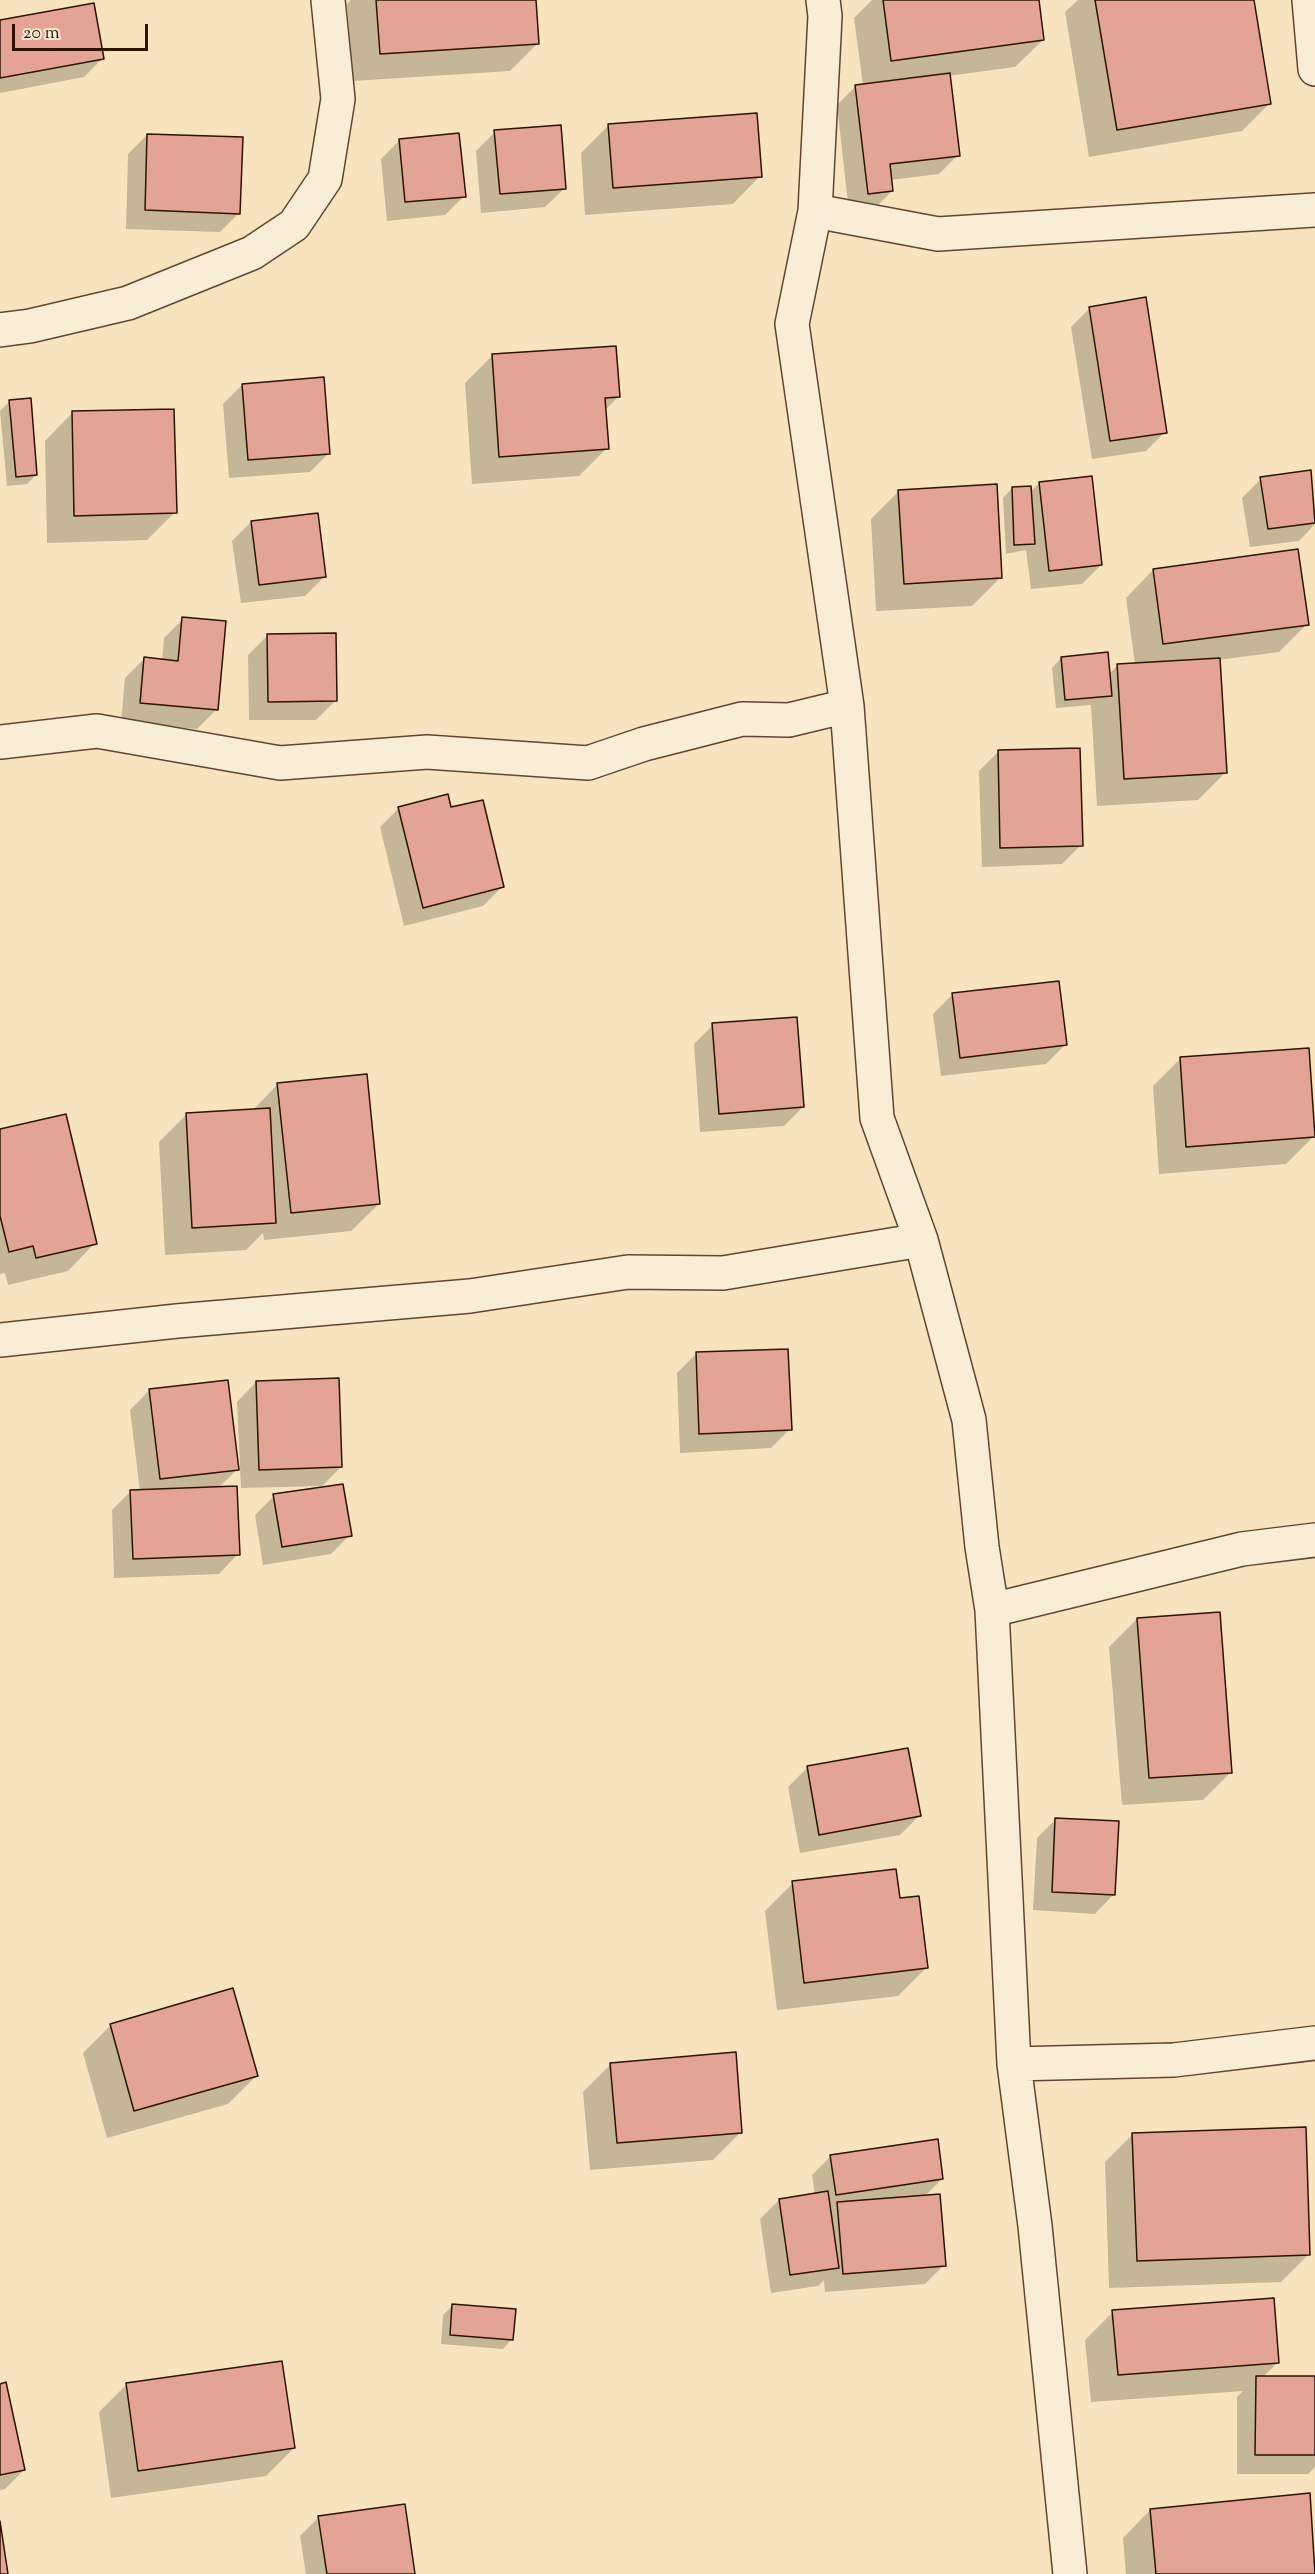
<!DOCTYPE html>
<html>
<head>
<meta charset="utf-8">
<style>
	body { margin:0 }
	#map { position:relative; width:1315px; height:2574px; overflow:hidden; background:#f7e4bf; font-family:"Sorts Mill Goudy",serif }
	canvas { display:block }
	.scale { position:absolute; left:12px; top:24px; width:136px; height:27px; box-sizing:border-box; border:3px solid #2e1200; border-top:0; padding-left:8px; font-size:18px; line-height:21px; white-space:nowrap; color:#2e1200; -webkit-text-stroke:4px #faedd5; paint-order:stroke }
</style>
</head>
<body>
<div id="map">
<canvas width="1315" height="2574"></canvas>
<div class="scale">20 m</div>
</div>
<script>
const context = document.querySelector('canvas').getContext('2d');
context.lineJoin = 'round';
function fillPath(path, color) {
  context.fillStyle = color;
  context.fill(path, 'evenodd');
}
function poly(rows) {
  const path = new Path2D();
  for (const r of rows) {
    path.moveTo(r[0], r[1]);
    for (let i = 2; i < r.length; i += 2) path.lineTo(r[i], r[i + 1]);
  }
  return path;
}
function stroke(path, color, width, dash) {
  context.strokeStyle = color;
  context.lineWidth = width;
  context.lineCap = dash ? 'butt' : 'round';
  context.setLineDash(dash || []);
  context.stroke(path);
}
fillPath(poly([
	[351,0,535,0,538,43,510,71,353,81,347,4],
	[872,0,1037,0,1043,40,1015,67,948,76,958,155,939,174,890,180,892,191,873,210,849,212,837,105,856,86,863,85,854,18],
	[1078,0,1253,0,1270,103,1242,131,1089,157,1065,12],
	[0,22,103,58,84,77,0,93],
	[609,125,760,176,733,204,585,215,581,153],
	[495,132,565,188,545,207,481,213,476,151],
	[147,135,239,213,220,232,126,229,128,154],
	[400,140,464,196,445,215,387,221,381,159],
	[1090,308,1165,432,1146,451,1092,459,1071,327],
	[493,355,619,396,604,411,607,448,579,476,472,484,465,383],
	[242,385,329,453,310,472,229,478,223,404],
	[10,401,36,475,27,484,7,486,0,411],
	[72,413,175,512,147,540,47,543,45,441],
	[1310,472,1315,524,1299,541,1250,547,1242,498,1261,479],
	[1039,483,1101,565,1082,584,1031,589,1026,550,1006,554,1003,498,1012,488,1030,492],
	[899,491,1000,578,972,606,876,611,871,519],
	[251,522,324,577,305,596,241,603,232,541],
	[1153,570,1307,624,1279,652,1218,660,1225,773,1198,800,1097,806,1091,705,1056,708,1052,668,1061,658,1109,674,1118,665,1135,664,1126,598],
	[183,619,216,710,197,729,121,722,125,678,144,659,162,661,164,638],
	[267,636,335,701,316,720,249,720,248,655],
	[998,752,1081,845,1062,864,982,867,979,771],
	[399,808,450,809,502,887,483,906,404,926,380,827],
	[952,995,1065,1045,1046,1064,941,1076,933,1014],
	[713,1025,803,1107,784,1126,700,1132,694,1044],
	[1181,1058,1314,1136,1286,1164,1159,1174,1153,1086],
	[278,1084,379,1204,351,1231,264,1240,263,1233,246,1250,165,1255,159,1142,187,1114,252,1111],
	[0,1130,95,1243,68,1271,8,1285,5,1273,0,1274],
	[696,1354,790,1429,771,1448,680,1453,677,1373],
	[256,1382,341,1467,322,1486,241,1488,240,1467,218,1488,238,1554,219,1574,114,1578,112,1510,131,1491,140,1491,130,1410,149,1391,240,1466,237,1402],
	[274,1496,350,1535,331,1554,263,1565,255,1515],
	[1137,1619,1231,1772,1203,1800,1122,1805,1109,1647],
	[807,1768,919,1816,900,1835,800,1853,788,1787],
	[1056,1819,1114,1894,1095,1914,1033,1910,1037,1838],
	[793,1883,898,1900,926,1968,898,1996,777,2010,765,1911],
	[111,2025,256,2076,228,2104,107,2138,83,2053],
	[611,2064,741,2132,713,2160,590,2170,583,2092],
	[1133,2134,1309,2254,1281,2282,1109,2288,1105,2162],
	[831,2156,942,2179,924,2197,944,2265,925,2284,825,2292,824,2280,818,2286,771,2293,760,2219,779,2200,815,2195,812,2175],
	[452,2306,512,2339,503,2349,441,2344,443,2315],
	[1113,2312,1277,2363,1263,2377,1315,2378,1315,2467,1308,2474,1237,2474,1237,2397,1243,2391,1091,2402,1085,2340],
	[0,2385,24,2470,5,2489,0,2490],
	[126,2385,294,2448,266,2476,111,2498,99,2412],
	[1309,2495,1315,2574,1126,2574,1123,2538,1150,2510],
	[319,2517,414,2574,306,2574,300,2536]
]), '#0003');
const building = poly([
	[376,0,536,0,539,44,380,54,376,0],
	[883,0,1039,0,1044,40,891,61,883,0],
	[1095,0,1254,0,1271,104,1117,130,1095,0],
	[94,3,104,59,0,78,0,20,94,3],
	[950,73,960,156,890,164,893,191,868,194,855,85,950,73],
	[757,113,762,177,613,188,608,124,757,113],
	[561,125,566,189,500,194,494,130,561,125],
	[459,133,466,197,405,202,399,139,459,133],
	[147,134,243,137,240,214,145,210,147,134],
	[1146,297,1167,433,1110,441,1089,307,1146,297],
	[616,346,620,397,605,398,609,449,499,457,492,354,616,346],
	[324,377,330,454,248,460,242,384,324,377],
	[31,398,37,475,16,477,9,400,31,398],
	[174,409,177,513,74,516,72,411,174,409],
	[1311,470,1315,523,1268,529,1260,477,1311,470],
	[1092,476,1102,565,1049,571,1039,482,1092,476],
	[997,484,1002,578,904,584,898,490,997,484],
	[1031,486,1035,544,1014,545,1012,487,1031,486],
	[318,513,326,577,259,585,251,521,318,513],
	[1298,549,1309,625,1163,644,1153,569,1298,549],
	[182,617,226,621,218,710,140,703,144,657,178,661,182,617],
	[336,633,337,701,268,702,267,634,336,633],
	[1108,652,1112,696,1065,700,1061,657,1108,652],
	[1220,658,1227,773,1124,779,1117,664,1220,658],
	[1080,748,1083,846,1000,848,998,750,1080,748],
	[448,794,451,807,483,800,504,887,423,908,398,807,448,794],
	[1059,981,1067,1045,960,1058,952,993,1059,981],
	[797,1017,804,1107,719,1114,712,1023,797,1017],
	[1309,1048,1315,1137,1186,1147,1180,1057,1309,1048],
	[367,1074,380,1204,291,1213,277,1083,367,1074],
	[270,1108,276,1223,192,1228,186,1113,270,1108],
	[66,1114,97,1244,36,1258,33,1246,9,1252,0,1216,0,1129,66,1114],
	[788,1349,792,1430,699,1434,696,1352,788,1349],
	[339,1378,342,1467,259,1470,256,1381,339,1378],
	[228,1380,239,1470,160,1479,149,1389,228,1380],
	[343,1484,352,1536,282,1547,273,1494,343,1484],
	[237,1486,240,1555,133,1559,130,1490,237,1486],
	[1220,1612,1232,1773,1149,1778,1137,1618,1220,1612],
	[908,1748,921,1816,819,1835,807,1766,908,1748],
	[1055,1818,1119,1821,1115,1895,1052,1892,1055,1818],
	[896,1869,900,1898,919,1896,928,1968,804,1983,792,1881,896,1869],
	[233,1988,258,2076,134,2111,110,2024,233,1988],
	[736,2052,742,2133,617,2143,610,2063,736,2052],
	[1306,2127,1310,2255,1137,2261,1132,2133,1306,2127],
	[938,2139,943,2179,836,2195,830,2155,938,2139],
	[828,2191,839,2268,790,2275,779,2199,828,2191],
	[940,2194,946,2266,843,2274,837,2202,940,2194],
	[1274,2298,1279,2363,1118,2375,1112,2310,1274,2298],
	[452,2304,516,2309,513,2340,450,2335,452,2304],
	[282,2361,295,2448,138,2471,126,2383,282,2361],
	[1256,2376,1315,2376,1315,2455,1255,2455,1256,2376],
	[6,2382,25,2470,0,2475,0,2384,6,2382],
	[1310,2493,1315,2574,1156,2574,1150,2509,1310,2493],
	[405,2504,415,2574,327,2574,318,2516,405,2504],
	[0,2521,8,2574,0,2574,0,2521]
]);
fillPath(building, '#e3a495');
stroke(building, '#2e1200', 1.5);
const minor = poly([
	[823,0,825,16,815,211,792,324,847,706,877,1118,921,1240,969,1420,982,1547,992,1610,1014,2064,1035,2226,1070,2574],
	[1309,0,1315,69],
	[815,211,938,234,1315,210],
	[0,330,30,326,128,303,252,253,294,225,325,179,338,99,328,0],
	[0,742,97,731,280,763,427,752,588,763,644,744,742,719,789,720,847,706],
	[0,1340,177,1321,470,1296,628,1272,723,1273,921,1240],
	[992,1610,1242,1549,1315,1540],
	[1014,2064,1174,2060,1315,2043]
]);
stroke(minor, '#604630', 36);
stroke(minor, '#faedd5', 33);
</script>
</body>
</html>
